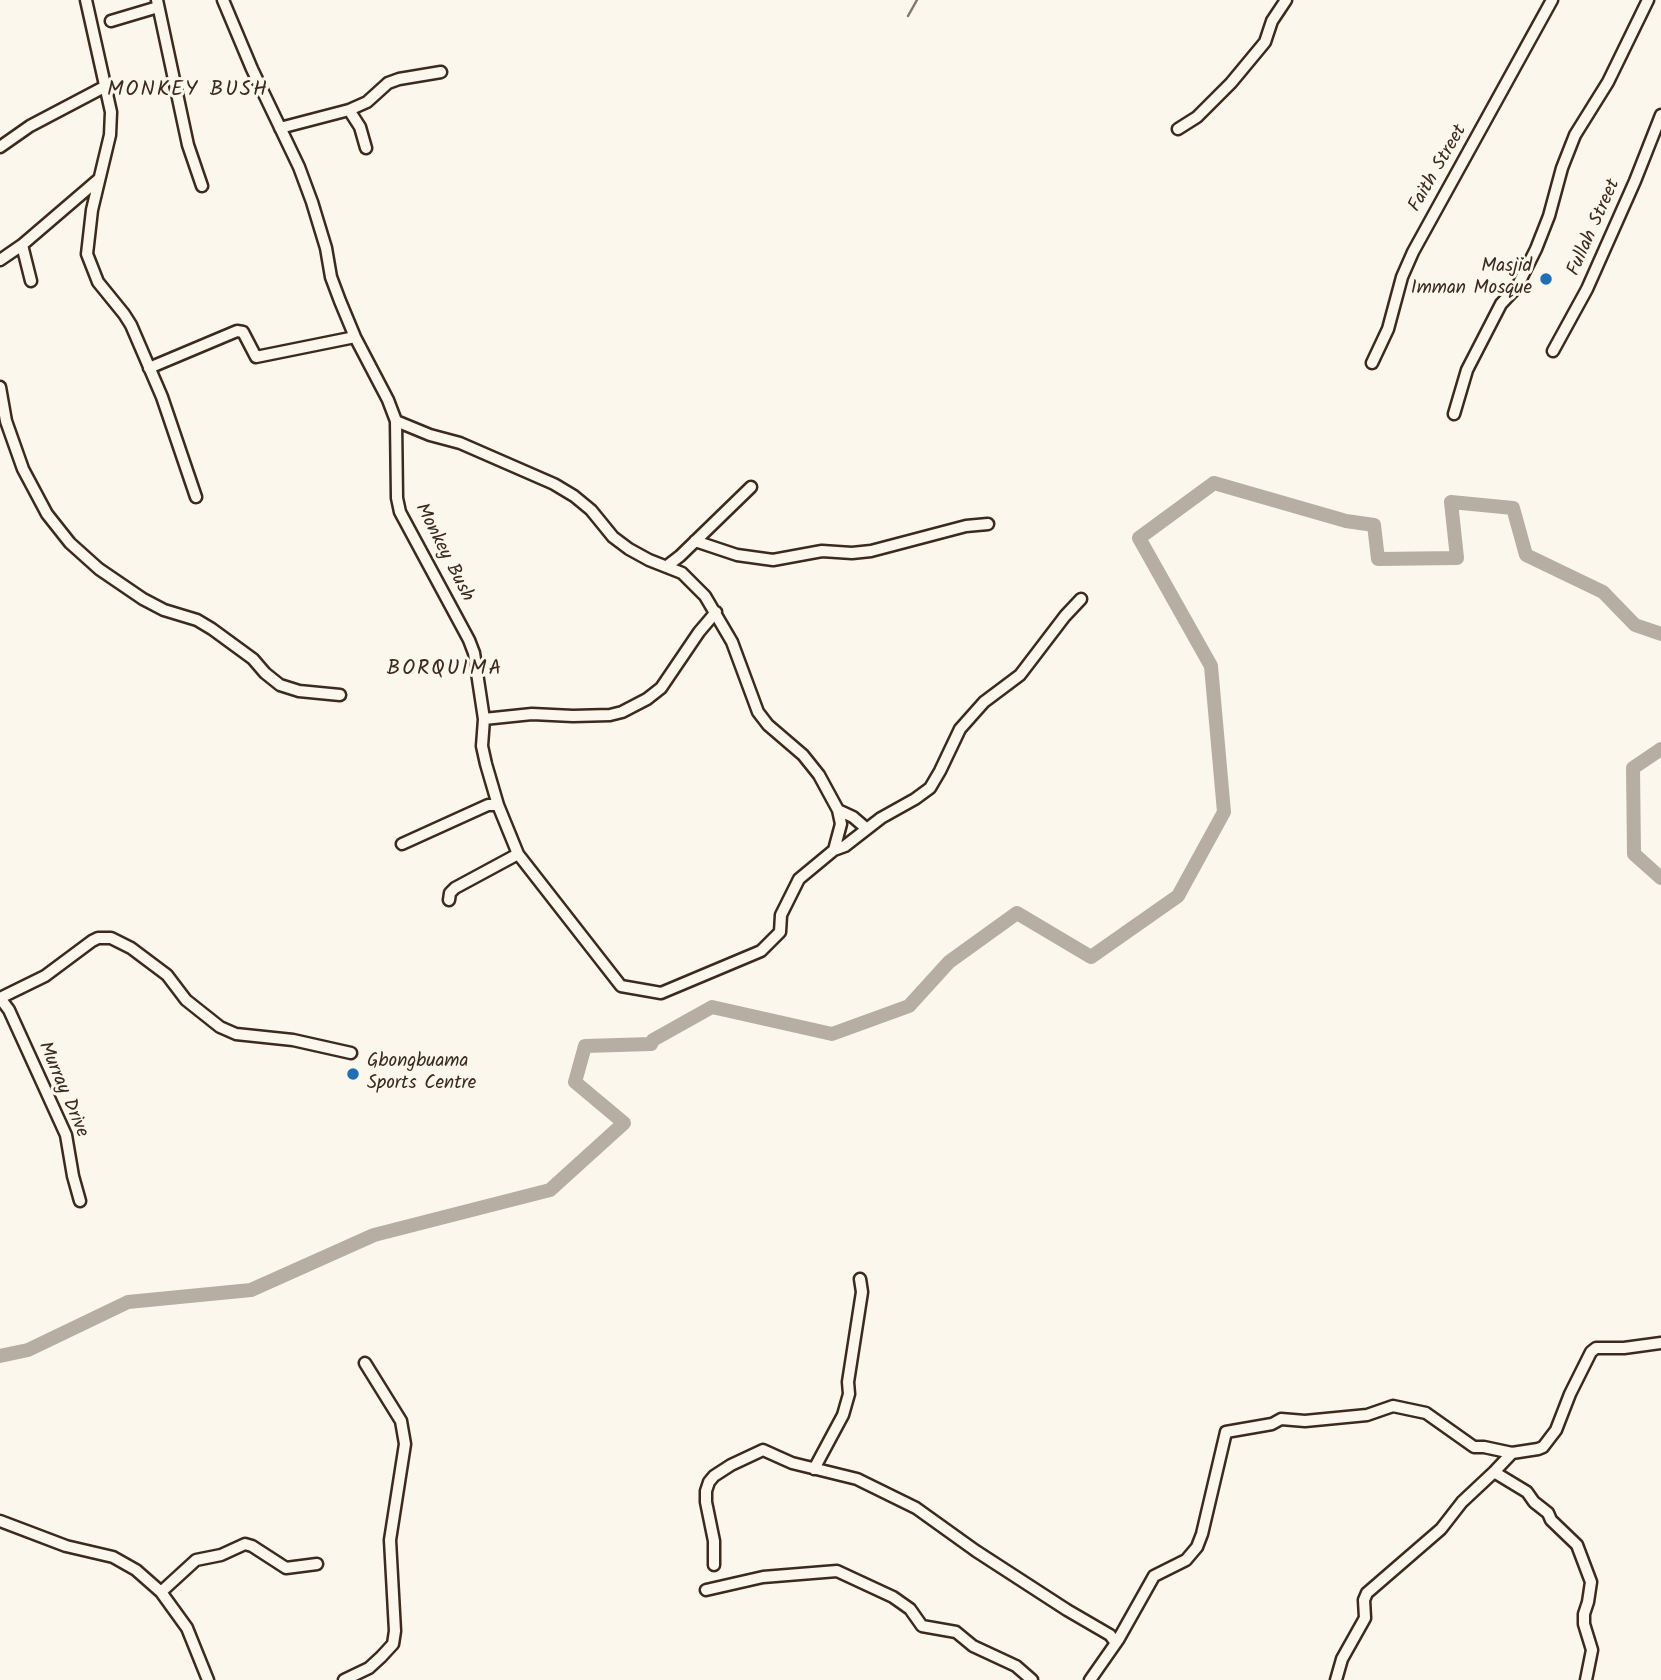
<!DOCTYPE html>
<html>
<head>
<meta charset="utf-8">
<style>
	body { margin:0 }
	canvas { display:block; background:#fbf7ec }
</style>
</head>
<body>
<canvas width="1661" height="1680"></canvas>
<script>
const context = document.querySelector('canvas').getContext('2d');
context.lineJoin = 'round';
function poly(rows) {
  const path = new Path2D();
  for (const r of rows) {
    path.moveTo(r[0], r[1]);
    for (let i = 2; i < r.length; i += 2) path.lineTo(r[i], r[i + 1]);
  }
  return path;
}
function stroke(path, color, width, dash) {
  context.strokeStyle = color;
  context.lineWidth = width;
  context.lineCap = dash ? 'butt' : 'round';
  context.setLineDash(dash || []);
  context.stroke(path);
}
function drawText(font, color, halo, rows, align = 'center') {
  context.font = font + ' Kalam,sans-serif';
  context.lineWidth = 6;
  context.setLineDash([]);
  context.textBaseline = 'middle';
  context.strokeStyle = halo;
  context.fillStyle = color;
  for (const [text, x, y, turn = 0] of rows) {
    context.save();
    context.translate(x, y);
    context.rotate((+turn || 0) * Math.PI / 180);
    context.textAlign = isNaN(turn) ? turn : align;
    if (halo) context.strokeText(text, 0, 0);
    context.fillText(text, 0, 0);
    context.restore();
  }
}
stroke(poly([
	[908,16,917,0]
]), '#85796d', 2.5);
stroke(poly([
	[1661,749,1633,768,1634,854,1661,878],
	[0,1356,28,1350,128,1302,251,1290,374,1235,550,1190,624,1123,575,1082,585,1046,651,1044,653,1040,712,1007,832,1034,909,1006,949,962,1017,913,1091,957,1178,896,1224,812,1211,666,1139,538,1214,483,1346,521,1374,525,1378,559,1457,558,1451,502,1513,508,1526,555,1603,592,1635,625,1661,634]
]), '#b6aea2', 14);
const minor = poly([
	[86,0,111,112,110,135,92,210,87,254,98,282,124,314,131,325,162,397,196,497],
	[157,0,188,145,202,186],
	[223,0,252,69,299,167,312,202,326,248,331,277,340,301,355,337,388,400,396,421,397,498,400,512,469,640,474,653,484,719,482,746,486,764,498,805,518,854,621,986,661,993,761,951,780,932,781,915,799,879,834,850,841,824,838,810,819,775,803,755,768,725,758,712,732,642,705,596,682,573,649,560,629,549,613,537,591,510,574,496,554,484,460,443,430,435,396,421],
	[111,21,158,7],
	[349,110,360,127,366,148],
	[280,128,349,110,367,102,388,83,399,79,441,72],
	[1178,129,1197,117,1231,83,1265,42,1272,21,1286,0],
	[0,147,30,126,106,86],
	[22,245,31,281],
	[0,260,22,245,99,179],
	[1553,351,1587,289,1635,181,1661,115],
	[1372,363,1388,329,1402,277,1413,252,1552,0],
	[149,368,237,331,243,332,256,357,355,337],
	[0,387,6,421,23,469,47,514,70,543,99,569,143,599,164,610,197,620,212,629,253,659,265,673,280,685,299,691,340,695],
	[1454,414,1467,370,1501,304,1517,287,1536,249,1549,216,1562,168,1575,135,1608,82,1648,0],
	[695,541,737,555,773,560,822,551,852,553,871,551,966,526,988,524],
	[667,566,680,556,751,487],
	[484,719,532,714,573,716,610,715,622,712,647,699,661,688,699,632,716,612],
	[838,810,853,817,867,829],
	[402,844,488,805,498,805],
	[834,850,845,846,881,818,915,799,930,788,940,771,960,729,984,702,1020,675,1065,616,1081,599],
	[449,900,450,893,455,888,518,854],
	[0,998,45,976,92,941,98,938,111,938,131,948,167,975,186,1000,220,1027,236,1034,293,1040,351,1053],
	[0,998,9,1010,66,1135,73,1176,80,1201],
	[814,1469,843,1415,849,1394,848,1382,862,1292,860,1279],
	[1494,1472,1527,1492,1534,1502,1548,1513,1551,1520,1577,1545,1591,1582,1588,1602,1584,1614,1584,1624,1592,1650,1586,1680],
	[0,1521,66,1546,113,1557,136,1570,161,1592,187,1628,208,1680],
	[714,1565,714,1541,706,1502,706,1491,709,1482,714,1476,731,1465,763,1450,792,1463,857,1479,916,1508,976,1551,1067,1610,1110,1635,1116,1643],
	[706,1590,763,1577,837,1571,893,1597,910,1609,922,1626,956,1632,973,1646,1016,1666,1032,1680],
	[161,1592,196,1560,221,1555,245,1544,252,1546,286,1568,317,1564],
	[344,1680,369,1668,381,1657,393,1644,395,1631,390,1540,405,1444,401,1421,365,1363],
	[1090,1680,1118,1640,1154,1576,1186,1560,1197,1547,1202,1534,1226,1432,1272,1424,1281,1419,1305,1421,1367,1415,1393,1406,1426,1413,1474,1447,1484,1447,1512,1453,1538,1449,1543,1447,1556,1430,1570,1394,1591,1352,1596,1348,1624,1348,1661,1343],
	[1336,1680,1342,1659,1365,1618,1364,1600,1367,1593,1441,1529,1462,1502,1494,1472,1512,1453]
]);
stroke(minor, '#3b2a1e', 15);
stroke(minor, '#fbf7ec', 10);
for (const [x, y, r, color] of [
	[1546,279,7,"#1f6fb2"],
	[353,1074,7,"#1f6fb2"]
]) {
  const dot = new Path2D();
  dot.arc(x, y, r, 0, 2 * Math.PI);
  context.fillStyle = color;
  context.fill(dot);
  stroke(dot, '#fbf7ec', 2.5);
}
drawText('19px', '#3b2a1e', '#fbf7ec', [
	["Faith Street",1439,169,-60],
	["Fullah Street",1595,228,-66],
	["Monkey Bush",443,553,63],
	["Murray Drive",62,1090,67]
]);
drawText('19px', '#3b2a1e', '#fbf7ec', [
	["Masjid",1532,268],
	["Imman Mosque",1532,290],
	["Gbongbuama",367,1063,"left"],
	["Sports Centre",367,1085,"left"]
], 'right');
context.letterSpacing = '2px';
drawText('21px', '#3b2a1e', '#fbf7ec', [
	["MONKEY BUSH",188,91],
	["BORQUIMA",445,670]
]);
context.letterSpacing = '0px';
</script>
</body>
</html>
